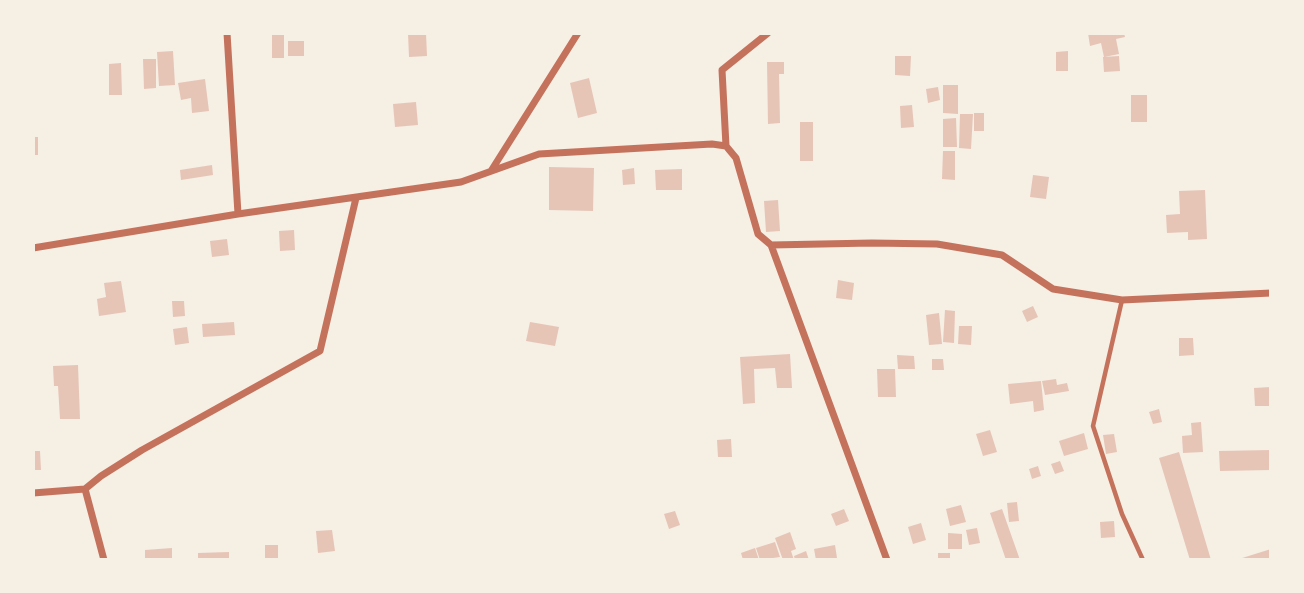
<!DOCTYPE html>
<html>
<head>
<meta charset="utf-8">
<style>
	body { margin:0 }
	#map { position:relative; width:1304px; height:593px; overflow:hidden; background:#f6efe4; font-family:Overpass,sans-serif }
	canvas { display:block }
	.frame { position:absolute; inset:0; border:35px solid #f6efe4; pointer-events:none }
</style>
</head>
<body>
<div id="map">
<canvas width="1304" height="593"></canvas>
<div class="frame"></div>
</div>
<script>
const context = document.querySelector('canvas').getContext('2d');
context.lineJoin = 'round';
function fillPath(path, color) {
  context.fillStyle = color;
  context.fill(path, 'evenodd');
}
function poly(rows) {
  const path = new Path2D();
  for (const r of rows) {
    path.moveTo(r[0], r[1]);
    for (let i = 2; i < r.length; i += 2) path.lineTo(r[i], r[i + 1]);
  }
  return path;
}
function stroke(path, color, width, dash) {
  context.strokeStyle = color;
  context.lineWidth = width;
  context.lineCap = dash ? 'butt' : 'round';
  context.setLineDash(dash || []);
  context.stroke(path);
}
fillPath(poly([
	[272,33,284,33,284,58,272,58],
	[408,33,426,33,427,56,409,57],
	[1088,33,1124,33,1125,37,1116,39,1119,54,1104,57,1101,43,1090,46],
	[288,41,304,41,304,56,288,56],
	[173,51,175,85,159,86,157,52],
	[1068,51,1068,71,1056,71,1056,52],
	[895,56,911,56,910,76,895,75],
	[1119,56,1120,71,1104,72,1103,57],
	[143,59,156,59,156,88,144,89],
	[767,62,784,62,784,74,779,74,780,123,768,124],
	[121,63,122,95,109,95,109,64],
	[589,78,597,113,578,118,570,83],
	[205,79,209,111,192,113,191,98,181,100,178,83],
	[943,85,958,85,958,114,943,113],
	[938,87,940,100,928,103,926,89],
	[1131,95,1147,95,1147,122,1131,122],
	[416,102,418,125,395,127,393,104],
	[912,105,914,127,901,128,900,106],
	[974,113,984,113,984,131,974,131],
	[960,114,973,114,971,149,959,148],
	[956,118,957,147,943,147,943,119],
	[800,122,813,122,813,161,800,161],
	[33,137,38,137,38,155,33,155],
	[943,151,955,151,955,180,942,179],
	[212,165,213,175,181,180,180,170],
	[549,167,594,168,593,211,549,210],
	[634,168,635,184,623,185,622,170],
	[682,169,682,190,656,190,655,170],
	[1033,175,1049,177,1046,199,1030,197],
	[1205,190,1207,239,1188,240,1188,232,1167,233,1166,215,1180,214,1179,191],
	[778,200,780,231,766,232,764,201],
	[294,230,295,250,280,251,279,231],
	[227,239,229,255,212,257,210,241],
	[838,280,854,283,852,300,836,298],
	[121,281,126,312,99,316,97,299,106,297,104,283],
	[172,301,184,301,185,316,173,317],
	[1033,306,1038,317,1027,322,1022,311],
	[945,310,955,311,954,343,943,342],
	[939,313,942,344,929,345,926,315],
	[234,322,235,335,203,337,202,324],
	[530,322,559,327,555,346,526,341],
	[959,326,972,326,971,345,958,344],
	[187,327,189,343,175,345,173,329],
	[1179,338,1193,338,1194,355,1179,356],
	[790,354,792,388,777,388,775,368,754,369,755,403,743,404,740,357],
	[897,355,914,356,915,369,898,369],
	[932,359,943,359,944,370,932,370],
	[78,365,80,419,60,419,58,386,54,386,53,366],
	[877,369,895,369,896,397,878,397],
	[1056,379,1057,385,1067,383,1069,391,1045,395,1042,381],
	[1041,381,1044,410,1034,412,1033,401,1010,404,1008,384],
	[1271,387,1271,406,1255,406,1254,388],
	[1159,409,1162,422,1153,424,1149,412],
	[1201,422,1203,452,1183,453,1182,436,1192,435,1191,423],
	[990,430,997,452,983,456,976,434],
	[1084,433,1088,449,1064,456,1059,441],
	[1114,434,1117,452,1106,454,1103,435],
	[731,439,732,457,718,457,717,440],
	[1271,450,1271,470,1220,471,1219,451],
	[33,451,40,451,41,470,33,470],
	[1179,452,1211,560,1190,560,1159,458],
	[1060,461,1064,471,1055,474,1051,464],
	[1038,466,1041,476,1032,479,1029,469],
	[1017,502,1019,521,1009,522,1007,503],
	[961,505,966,522,950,526,946,509],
	[844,509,849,521,836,526,831,514],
	[1002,509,1020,560,1006,560,990,513],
	[675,511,680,525,669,529,664,514],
	[1114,521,1115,537,1101,538,1100,522],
	[921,523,926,540,913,544,908,527],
	[977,528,980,543,969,545,966,530],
	[332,530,335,551,318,553,316,531],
	[790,532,796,549,791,551,794,560,783,560,775,538],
	[948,533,962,534,962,549,948,549],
	[775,542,780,557,760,560,756,548],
	[265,545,278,545,278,560,265,560],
	[835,545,837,558,816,560,814,549],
	[172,548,172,560,145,560,145,550],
	[755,548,759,560,743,560,741,553],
	[1271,549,1271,560,1239,560,1239,559],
	[806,551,809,560,795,560,794,556],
	[229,552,229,560,198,560,198,553],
	[938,553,950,553,950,560,938,560]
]), '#e6c5b7');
stroke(poly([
	[1122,300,1093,426,1122,514,1143,560]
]), '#c5725c', 4.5);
stroke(poly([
	[227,33,238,214],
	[726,146,722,70,768,33],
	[491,171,578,33],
	[771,245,887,560],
	[33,248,238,214,461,182,539,154,712,144,726,146,736,158,758,234,771,245,872,243,937,244,1002,255,1053,289,1122,300,1271,293],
	[85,489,101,476,142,450,320,351,356,198],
	[33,493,85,489,104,560]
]), '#c5725c', 7);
</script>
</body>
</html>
